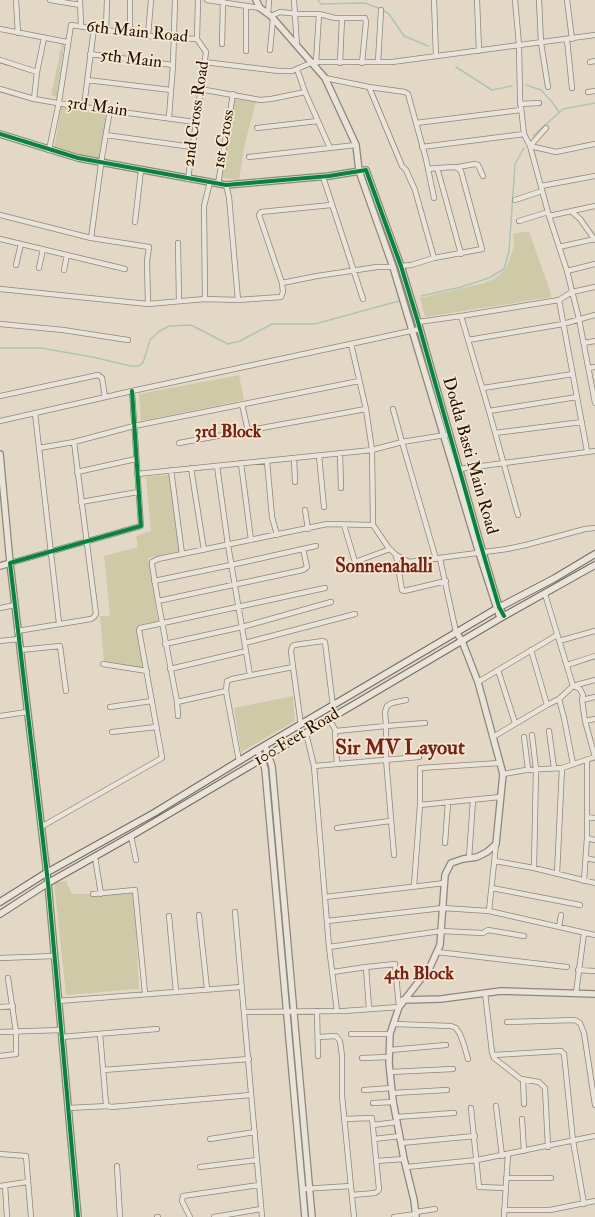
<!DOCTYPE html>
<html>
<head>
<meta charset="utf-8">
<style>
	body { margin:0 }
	canvas { display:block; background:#e3d8c6 }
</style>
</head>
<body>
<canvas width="595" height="1217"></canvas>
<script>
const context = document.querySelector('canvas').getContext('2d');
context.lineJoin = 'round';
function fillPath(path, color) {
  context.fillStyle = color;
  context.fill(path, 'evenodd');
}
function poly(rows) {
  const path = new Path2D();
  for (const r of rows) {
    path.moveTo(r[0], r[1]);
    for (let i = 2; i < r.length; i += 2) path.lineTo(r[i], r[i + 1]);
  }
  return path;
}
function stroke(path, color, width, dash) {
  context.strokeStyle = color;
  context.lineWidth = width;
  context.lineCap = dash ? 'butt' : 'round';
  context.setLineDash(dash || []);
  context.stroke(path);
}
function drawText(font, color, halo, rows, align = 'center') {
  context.font = font + ' "IM FELL Double Pica",serif';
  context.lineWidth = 3.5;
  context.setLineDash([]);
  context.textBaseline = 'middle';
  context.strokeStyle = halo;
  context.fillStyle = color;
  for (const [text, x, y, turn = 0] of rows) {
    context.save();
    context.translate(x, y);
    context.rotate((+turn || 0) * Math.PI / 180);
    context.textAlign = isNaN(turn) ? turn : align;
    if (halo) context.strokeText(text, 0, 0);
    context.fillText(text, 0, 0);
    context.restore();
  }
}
fillPath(poly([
	[62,43,64,44,57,97,51,95],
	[234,99,256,102,245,143,239,180,222,178],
	[61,107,107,113,99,160,54,150],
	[529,231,552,297,425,317,420,298,484,283,494,279,503,272,509,262,514,246,513,234],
	[239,375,244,400,141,421,139,394],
	[169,475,180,551,148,558,158,621,137,625,144,668,104,662,100,616,110,616,104,556,138,547,136,536,151,531,146,477],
	[293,696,295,721,241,752,234,708],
	[66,881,72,894,134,894,139,989,66,995,54,883]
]), '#cecaa7');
stroke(poly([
	[318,0,321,4,365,3,381,9,389,14,404,36,428,46],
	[456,67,492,90,512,86],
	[526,85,541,90,552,102,559,112],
	[533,136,563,109,595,103],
	[421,296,461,287,489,278,504,269,509,251,515,164,524,148],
	[0,348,41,348,92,357,131,366,138,366,143,363,150,340,158,332,169,326,191,325,228,344,240,341,272,324,315,324,399,301]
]), '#b0c4b4', 1.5);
const minor = poly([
	[16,0,18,33],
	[50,0,80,5],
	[80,0,81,26],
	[130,0,130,34],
	[207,0,260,8],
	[294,0,297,46],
	[434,0,436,56],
	[477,0,479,51],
	[515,0,519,45,520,98,524,134,530,146,549,216,595,206],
	[539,0,541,43,548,87],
	[567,0,572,39],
	[268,14,269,0],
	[271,16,280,12,299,14,319,14,335,18,365,18,366,22,362,63],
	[0,29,67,42],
	[106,30,107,0],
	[148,36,151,0],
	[197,39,198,0],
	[567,40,572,88],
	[222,44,223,1],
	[270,50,273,19],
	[246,51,246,6],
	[90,54,173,65],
	[0,60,37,72],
	[204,62,279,71,292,71,313,62,392,62,595,35],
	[378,62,381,10],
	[590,62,595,61],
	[316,63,319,14],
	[340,63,342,18],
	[297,69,305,92,330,148],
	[325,78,369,87,402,166,406,170,415,190,434,258],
	[87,80,171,90],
	[369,87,405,92,408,94,426,159,434,198],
	[0,89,34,99,69,105,195,122],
	[200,89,260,100,271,99,305,92],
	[588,92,595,91],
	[34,99,37,72,44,38],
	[520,104,539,103],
	[84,106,94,28],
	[169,117,173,65,175,0],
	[416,123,521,110],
	[257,128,318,121],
	[106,135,192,147],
	[530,146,556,152,595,144],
	[530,146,546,128],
	[422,147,524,134],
	[49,150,59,102,71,25,148,36,197,39,206,52,188,179],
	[249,157,356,145],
	[458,167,475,164,478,165,483,176],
	[428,169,437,168,438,171,461,254],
	[323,177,363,299],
	[218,184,233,94],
	[226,185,229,197,238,300],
	[541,186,595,176],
	[515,200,542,191],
	[571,211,580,219,595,240],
	[0,215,91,238,149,247,147,261,148,304],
	[549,216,567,271,579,319,595,403],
	[519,221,548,212],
	[135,222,141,170],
	[91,238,102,157,110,110],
	[0,239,125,269],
	[178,243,179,301],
	[559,247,595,239],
	[16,265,21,244],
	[401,266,411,265,434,258,482,249,461,171,456,167,437,168],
	[39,268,43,249],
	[64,270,67,255],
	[567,271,595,264],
	[282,283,317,276,377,267,393,267],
	[0,289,148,304,205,299,238,300,281,297,283,292,282,283,259,215,261,212,331,205],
	[205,299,204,206,210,182],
	[559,300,572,292,595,287],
	[418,322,461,316],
	[0,324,63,330,128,340],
	[468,340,563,324,595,315],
	[584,343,595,341],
	[351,344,366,409,372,450,402,442,445,435],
	[589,368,595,367],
	[483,388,573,374],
	[0,396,98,375,102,378,105,397],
	[242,404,248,431],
	[393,409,402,442,436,559],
	[489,411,577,397],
	[35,413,59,623],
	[0,421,132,391,420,329],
	[495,433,582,422],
	[179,443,366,409],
	[39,448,74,442,134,426,359,381],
	[340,453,341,488],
	[319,456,324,507],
	[294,458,295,482],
	[267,461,272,517,277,535],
	[241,463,251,540],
	[217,466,228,545,250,675],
	[191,468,204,550],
	[459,469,595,451],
	[171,470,182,554],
	[77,472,136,459],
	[137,474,372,450,373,525,388,547,396,555,409,562,507,549,526,545,585,529,595,528],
	[81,502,138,492],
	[305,510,308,529],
	[518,515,489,411,461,316,559,300,587,451],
	[344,525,355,562,390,549],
	[396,555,402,590,404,591,446,581],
	[440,559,456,632],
	[10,563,141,526,132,391],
	[154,581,231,565,316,546],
	[158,601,303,570,307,567,303,549],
	[0,608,15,605],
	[17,631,91,619,94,617,96,614,74,442],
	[0,641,19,639],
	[559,641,595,631],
	[245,643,355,614],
	[165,644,242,627,331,602],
	[20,650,60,646,66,691],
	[531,650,547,705],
	[103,664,147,671],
	[567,665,595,656],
	[293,667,291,651,292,647,294,645,323,641,325,642,333,706],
	[170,669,246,651],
	[498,670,515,723],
	[478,682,557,635],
	[226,691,177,702,158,601,152,565,152,562,158,559,327,524,373,525],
	[559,699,564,718,573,764],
	[582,700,595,697],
	[177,702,178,716],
	[110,707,152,701],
	[0,716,27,712],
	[585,721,595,719],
	[332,724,336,731],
	[549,731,554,768],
	[112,732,156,727],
	[306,733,314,766,329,947,337,1011],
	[532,735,536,769,534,868],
	[493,737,547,705,559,699,573,686,595,680],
	[524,737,528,769],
	[239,761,226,691,227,681,232,679,293,667,301,725],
	[337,764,335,733,336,731,386,726,385,712,387,706,392,703,406,700],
	[314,766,419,757],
	[503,774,526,770,562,768,595,757,585,721,582,700,583,695,580,689,573,686,545,594],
	[420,805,500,797],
	[587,817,595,818],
	[41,827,162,758,139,630,140,628,325,588],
	[337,828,390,821],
	[131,836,136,860],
	[587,838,595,840],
	[445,843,448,803],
	[496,844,489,911,595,935],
	[394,855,386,759,386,726,425,723],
	[95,857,101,894],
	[469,858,473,800],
	[586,858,595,860],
	[495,861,534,868,595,883],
	[557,874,562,768],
	[584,881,587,838,587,760],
	[414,886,420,805,420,768,500,763],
	[492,888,580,905],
	[93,894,135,890,145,993],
	[325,897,445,883],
	[235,912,262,1217],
	[199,915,207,989],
	[169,916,176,991],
	[327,921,443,908,489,911],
	[559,927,561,915],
	[329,947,441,931,483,933,488,930,524,936],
	[437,952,567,967],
	[0,958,54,956],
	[366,967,369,1009],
	[578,970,595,971],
	[485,993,491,1044,492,1053,494,1055,561,1051,564,1054,573,1141,584,1204],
	[576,993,584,933],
	[58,1001,241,987],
	[0,1007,13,1006],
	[317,1011,318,1056],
	[244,1012,344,1011,399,1007,395,964,366,967,333,972],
	[507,1022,575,1020,580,1023,584,1033,595,1105],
	[394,1024,451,1026,456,1028,460,1034,464,1045,468,1059],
	[0,1032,61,1030],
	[100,1034,106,1104,108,1106,111,1107,251,1095],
	[351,1034,390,1034],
	[61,1037,157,1029],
	[318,1037,336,1036,340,1041,342,1056,342,1096,354,1217],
	[390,1050,446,1045],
	[493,1055,494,1058,521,1079,539,1082,545,1088,548,1147],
	[0,1056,16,1054,16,1032,8,978],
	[362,1058,389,1057],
	[103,1070,249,1059],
	[390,1072,453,1069],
	[523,1080,524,1104],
	[364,1090,392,1088],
	[393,1093,447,1090],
	[373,1103,394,1102],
	[496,1106,502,1156],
	[68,1108,108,1106],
	[471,1108,479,1187,506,1188],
	[396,1117,454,1113],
	[344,1119,372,1118,379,1189,378,1191,375,1193,352,1195],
	[522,1119,524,1151],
	[373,1125,397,1122],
	[210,1139,255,1132],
	[374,1139,400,1136],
	[401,1143,475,1136],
	[0,1154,26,1156,31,1217],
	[376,1161,404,1159],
	[117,1166,120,1217],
	[200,1167,257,1160],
	[407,1167,477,1160,595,1136],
	[506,1178,551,1178],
	[5,1185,7,1217],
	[0,1186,27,1182],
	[302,1189,351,1186],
	[504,1210,550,1210,595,1201],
	[416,1212,435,1209],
	[157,1217,158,1217],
	[190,1217,182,1201,183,1196,259,1185],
	[214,1217,261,1209],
	[394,1217,416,1214],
	[504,1217,508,1154]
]);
const tertiary = poly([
	[256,0,260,8,271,16,325,78,356,145,359,171,393,267,479,553,500,618],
	[0,134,78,158,226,185,329,176,366,170,401,266,418,322,479,539,499,607,504,616],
	[0,454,10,563,0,566],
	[10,563,48,883,78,1217],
	[265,746,272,766,312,1217],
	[257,750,262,759,265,769,305,1217],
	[403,1000,441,999,501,991,595,994],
	[416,1217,414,1200,404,1159,393,1101,389,1063,390,1034,399,1007,430,967,440,945,445,875,451,863,463,859,477,857,487,852,496,844,503,774,478,682,462,641,456,632]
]);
const secondary = poly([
	[0,902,46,873,154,813,257,750,496,609,555,578,595,554],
	[0,914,48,883,131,836,504,616,595,565]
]);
stroke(minor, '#8f867a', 6);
stroke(tertiary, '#8f867a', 8);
stroke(secondary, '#746b60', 8);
stroke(minor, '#e9e3da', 4.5);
stroke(tertiary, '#e9e3da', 5.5);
stroke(secondary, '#e9e3da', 6);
stroke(poly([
	[0,134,78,158,226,185,329,176,366,170,401,266,418,322,479,539,499,607,504,616],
	[78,1217,48,883,10,563,141,526,132,391]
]), '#00873e', 4);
drawText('17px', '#251001', '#f5e8d2', [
	["6th Main Road",137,33,6],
	["5th Main",131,60,7],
	["3rd Main",97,108,8],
	["2nd Cross Road",197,114,-82],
	["1st Cross",225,139,-80],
	["Dodda Basti Main Road",469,456,74],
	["100 Feet Road",297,738,-31]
]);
drawText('bold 18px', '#7a1f14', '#f5e8d2', [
	["3rd Block",228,433],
	["4th Block",419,975]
]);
drawText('bold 19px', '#7a1f14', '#f5e8d2', [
	["Sonnenahalli",384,568]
]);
drawText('bold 21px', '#7a1f14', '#f5e8d2', [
	["Sir MV Layout",400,749]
]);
</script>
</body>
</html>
